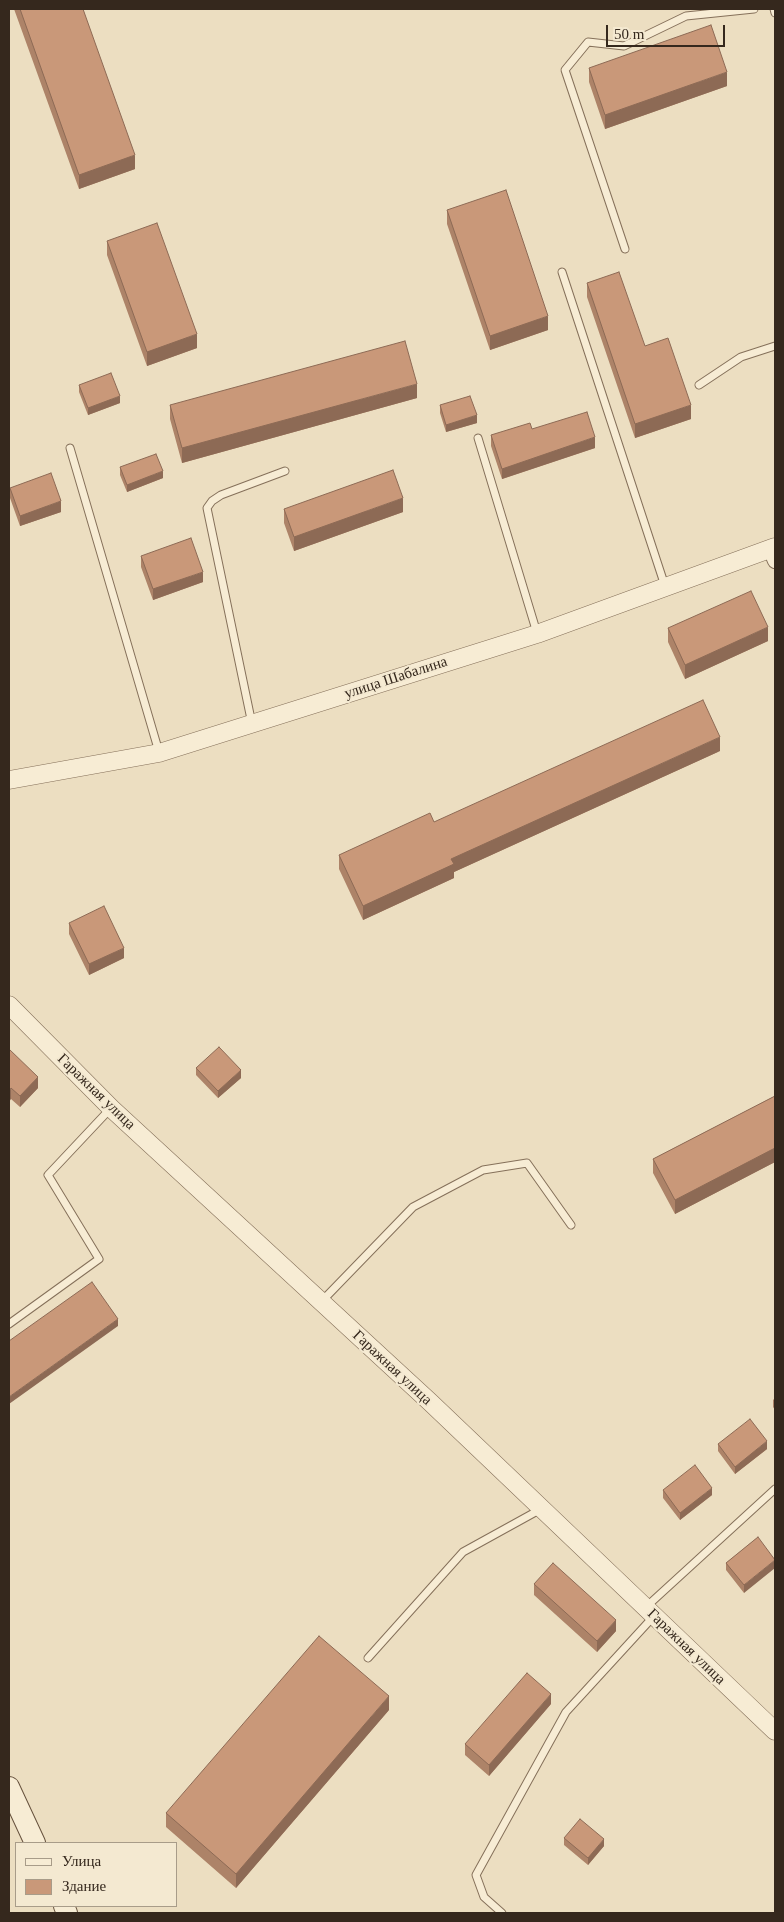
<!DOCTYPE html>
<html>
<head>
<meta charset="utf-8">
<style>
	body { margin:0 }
	#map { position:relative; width:784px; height:1922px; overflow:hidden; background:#ecdec1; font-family:Georgia,serif }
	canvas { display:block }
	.frame { position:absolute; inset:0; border:10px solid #35281d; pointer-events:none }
	.legend { position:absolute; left:15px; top:1842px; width:162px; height:65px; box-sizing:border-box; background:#f4e9d1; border:1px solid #a89c89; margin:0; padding:6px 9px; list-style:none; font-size:15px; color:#35281d }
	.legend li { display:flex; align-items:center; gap:10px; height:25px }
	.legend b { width:25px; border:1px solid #a89c89 }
	.scale { position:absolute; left:606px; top:25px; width:119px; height:22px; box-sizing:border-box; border:2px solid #35281d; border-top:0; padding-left:6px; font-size:15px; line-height:18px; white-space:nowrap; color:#35281d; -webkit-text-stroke:4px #f4e9d1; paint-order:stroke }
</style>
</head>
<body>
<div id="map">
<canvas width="784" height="1922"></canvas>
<div class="frame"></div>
<ul class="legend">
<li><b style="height:6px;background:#f7ecd4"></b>Улица</li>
<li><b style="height:14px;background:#c99879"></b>Здание</li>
</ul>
<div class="scale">50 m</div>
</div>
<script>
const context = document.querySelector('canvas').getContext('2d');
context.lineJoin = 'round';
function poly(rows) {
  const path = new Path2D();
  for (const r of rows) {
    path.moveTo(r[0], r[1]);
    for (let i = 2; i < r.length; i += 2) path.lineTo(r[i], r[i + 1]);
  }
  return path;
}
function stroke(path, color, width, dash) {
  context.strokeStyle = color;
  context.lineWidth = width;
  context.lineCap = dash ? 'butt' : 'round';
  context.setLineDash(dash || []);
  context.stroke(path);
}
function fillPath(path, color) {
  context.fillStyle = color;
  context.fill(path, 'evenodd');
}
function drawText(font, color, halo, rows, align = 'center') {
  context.font = font + ' Georgia,serif';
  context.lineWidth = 4;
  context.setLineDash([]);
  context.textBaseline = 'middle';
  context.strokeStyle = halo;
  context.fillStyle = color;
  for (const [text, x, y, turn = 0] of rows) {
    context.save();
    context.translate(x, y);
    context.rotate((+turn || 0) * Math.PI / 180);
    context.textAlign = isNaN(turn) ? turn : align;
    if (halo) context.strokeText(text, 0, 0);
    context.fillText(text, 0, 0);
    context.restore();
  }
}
const service = poly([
	[774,9,775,13],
	[625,249,565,70,588,42,624,46,686,16,754,9],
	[562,272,665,586],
	[699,385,741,357,775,346],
	[478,438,537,633],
	[70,448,159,752],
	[252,724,207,508,212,501,221,495,285,471],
	[321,1302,413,1207,483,1170,527,1163,571,1225],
	[9,1324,99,1259,48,1175,111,1108],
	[646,1607,775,1489],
	[368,1658,463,1552,541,1509],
	[502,1913,484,1897,476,1875,566,1712,654,1616]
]);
const minor = poly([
	[770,549,775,561]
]);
const tertiary = poly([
	[9,780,159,753,537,634,775,547],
	[9,1005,111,1108,430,1402,775,1731]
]);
const secondary = poly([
	[9,1787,35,1843],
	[64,1906,67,1913]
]);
stroke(service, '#85705a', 9);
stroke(minor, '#85705a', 16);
stroke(tertiary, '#85705a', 19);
stroke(secondary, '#66513d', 22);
stroke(service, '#f7ecd4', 7);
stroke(minor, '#f7ecd4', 14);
stroke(tertiary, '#f7ecd4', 18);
stroke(secondary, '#f7ecd4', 20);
fillPath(poly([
	[14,9,83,9,135,169,79,189],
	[589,68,727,86,605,129,589,82],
	[447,210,548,330,490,350,447,224],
	[107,241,197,348,147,366,107,255],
	[587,283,691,419,635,438,587,297],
	[79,385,120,403,88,415,79,392],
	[417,398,182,463,170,419,170,405],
	[440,405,477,423,446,432,440,413],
	[532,429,595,448,502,479,491,446,491,435],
	[120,467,163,478,127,492,120,475],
	[10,488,61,512,20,526,10,498],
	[284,509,403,512,294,551,284,523],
	[141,556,203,582,153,600,141,567],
	[668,628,768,641,685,679,668,642],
	[720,751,454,872,454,878,363,920,339,869,339,855,434,822],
	[69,923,124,958,89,975,69,934],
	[9,1049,38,1088,20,1107,11,1099],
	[196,1068,241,1078,218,1098,196,1075],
	[775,1096,775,1162,675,1214,653,1173,653,1159],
	[775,1398,775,1410,773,1407,773,1400],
	[718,1444,767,1449,735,1474,718,1451],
	[663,1490,712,1495,680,1520,663,1498],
	[758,1537,744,1593,726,1570,726,1563],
	[534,1584,616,1631,597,1652,534,1595],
	[551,1704,489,1776,465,1755,465,1744],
	[389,1710,236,1888,166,1827,166,1813],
	[564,1838,604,1846,588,1865,564,1845]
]), '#ad8368');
fillPath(poly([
	[727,72,727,86,605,129,605,115],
	[135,155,135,169,79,189,79,175],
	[548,316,548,330,490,350,490,336],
	[197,334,197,348,147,366,147,352],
	[417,384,417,398,182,463,182,448],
	[120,396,120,403,88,415,88,408],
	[691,405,691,419,635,438,635,424],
	[477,415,477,423,446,432,446,425],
	[595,437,595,448,502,479,502,469],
	[163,471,163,478,127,492,127,485],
	[403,498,403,512,294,551,294,537],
	[61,501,61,512,20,526,20,516],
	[203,572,203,582,153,600,153,589],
	[768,627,768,641,685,679,685,665],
	[720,737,720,751,454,872,454,878,363,920,363,906,451,859],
	[124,948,124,958,89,975,89,964],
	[241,1070,241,1078,218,1098,218,1091],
	[38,1077,38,1088,20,1107,20,1096],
	[11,1088,11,1099,9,1102,9,1091],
	[775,1148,775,1162,675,1214,675,1200],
	[118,1319,118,1326,9,1404,9,1397],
	[767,1441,767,1449,735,1474,735,1467],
	[712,1488,712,1495,680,1520,680,1513],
	[775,1560,775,1568,744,1593,744,1585],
	[616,1620,616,1631,597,1652,597,1641],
	[551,1694,551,1704,489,1776,489,1765],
	[389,1696,389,1710,236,1888,236,1874],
	[604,1839,604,1846,588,1865,588,1858]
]), '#8d6a55');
const building = poly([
	[20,9,83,9,135,155,79,175,20,9],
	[711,25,727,72,605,115,589,68,711,25],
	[506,190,548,316,490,336,447,210,506,190],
	[157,223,197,334,147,352,107,241,157,223],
	[619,272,645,346,668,338,691,405,635,424,587,283,619,272],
	[405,341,417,384,182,448,170,405,405,341],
	[111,373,120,396,88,408,79,385,111,373],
	[470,396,477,415,446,425,440,405,470,396],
	[587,412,595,437,502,469,491,435,530,423,532,429,587,412],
	[156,454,163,471,127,485,120,467,156,454],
	[393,470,403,498,294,537,284,509,393,470],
	[51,473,61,501,20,516,10,488,51,473],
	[191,538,203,572,153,589,141,556,191,538],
	[751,591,768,627,685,665,668,628,751,591],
	[703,700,720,737,451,859,454,864,363,906,339,855,430,813,434,822,703,700],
	[104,906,124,948,89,964,69,923,104,906],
	[219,1047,241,1070,218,1091,196,1068,219,1047],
	[9,1049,38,1077,20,1096,11,1088,9,1091,9,1049],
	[775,1096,775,1148,675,1200,653,1159,775,1096],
	[92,1282,118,1319,9,1397,9,1341,92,1282],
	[750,1419,767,1441,735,1467,718,1444,750,1419],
	[695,1465,712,1488,680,1513,663,1490,695,1465],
	[758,1537,775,1560,744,1585,726,1563,758,1537],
	[553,1563,616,1620,597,1641,534,1584,553,1563],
	[319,1636,389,1696,236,1874,166,1813,319,1636],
	[527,1673,551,1694,489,1765,465,1744,527,1673],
	[580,1819,604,1839,588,1858,564,1838,580,1819]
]);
fillPath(building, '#c99879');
stroke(building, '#8d6a55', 1);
drawText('15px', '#35281d', '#f4e9d1', [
	["улица Шабалина",396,678,-18],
	["Гаражная улица",96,1092,44],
	["Гаражная улица",392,1368,43],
	["Гаражная улица",686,1647,44]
]);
</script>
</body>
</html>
